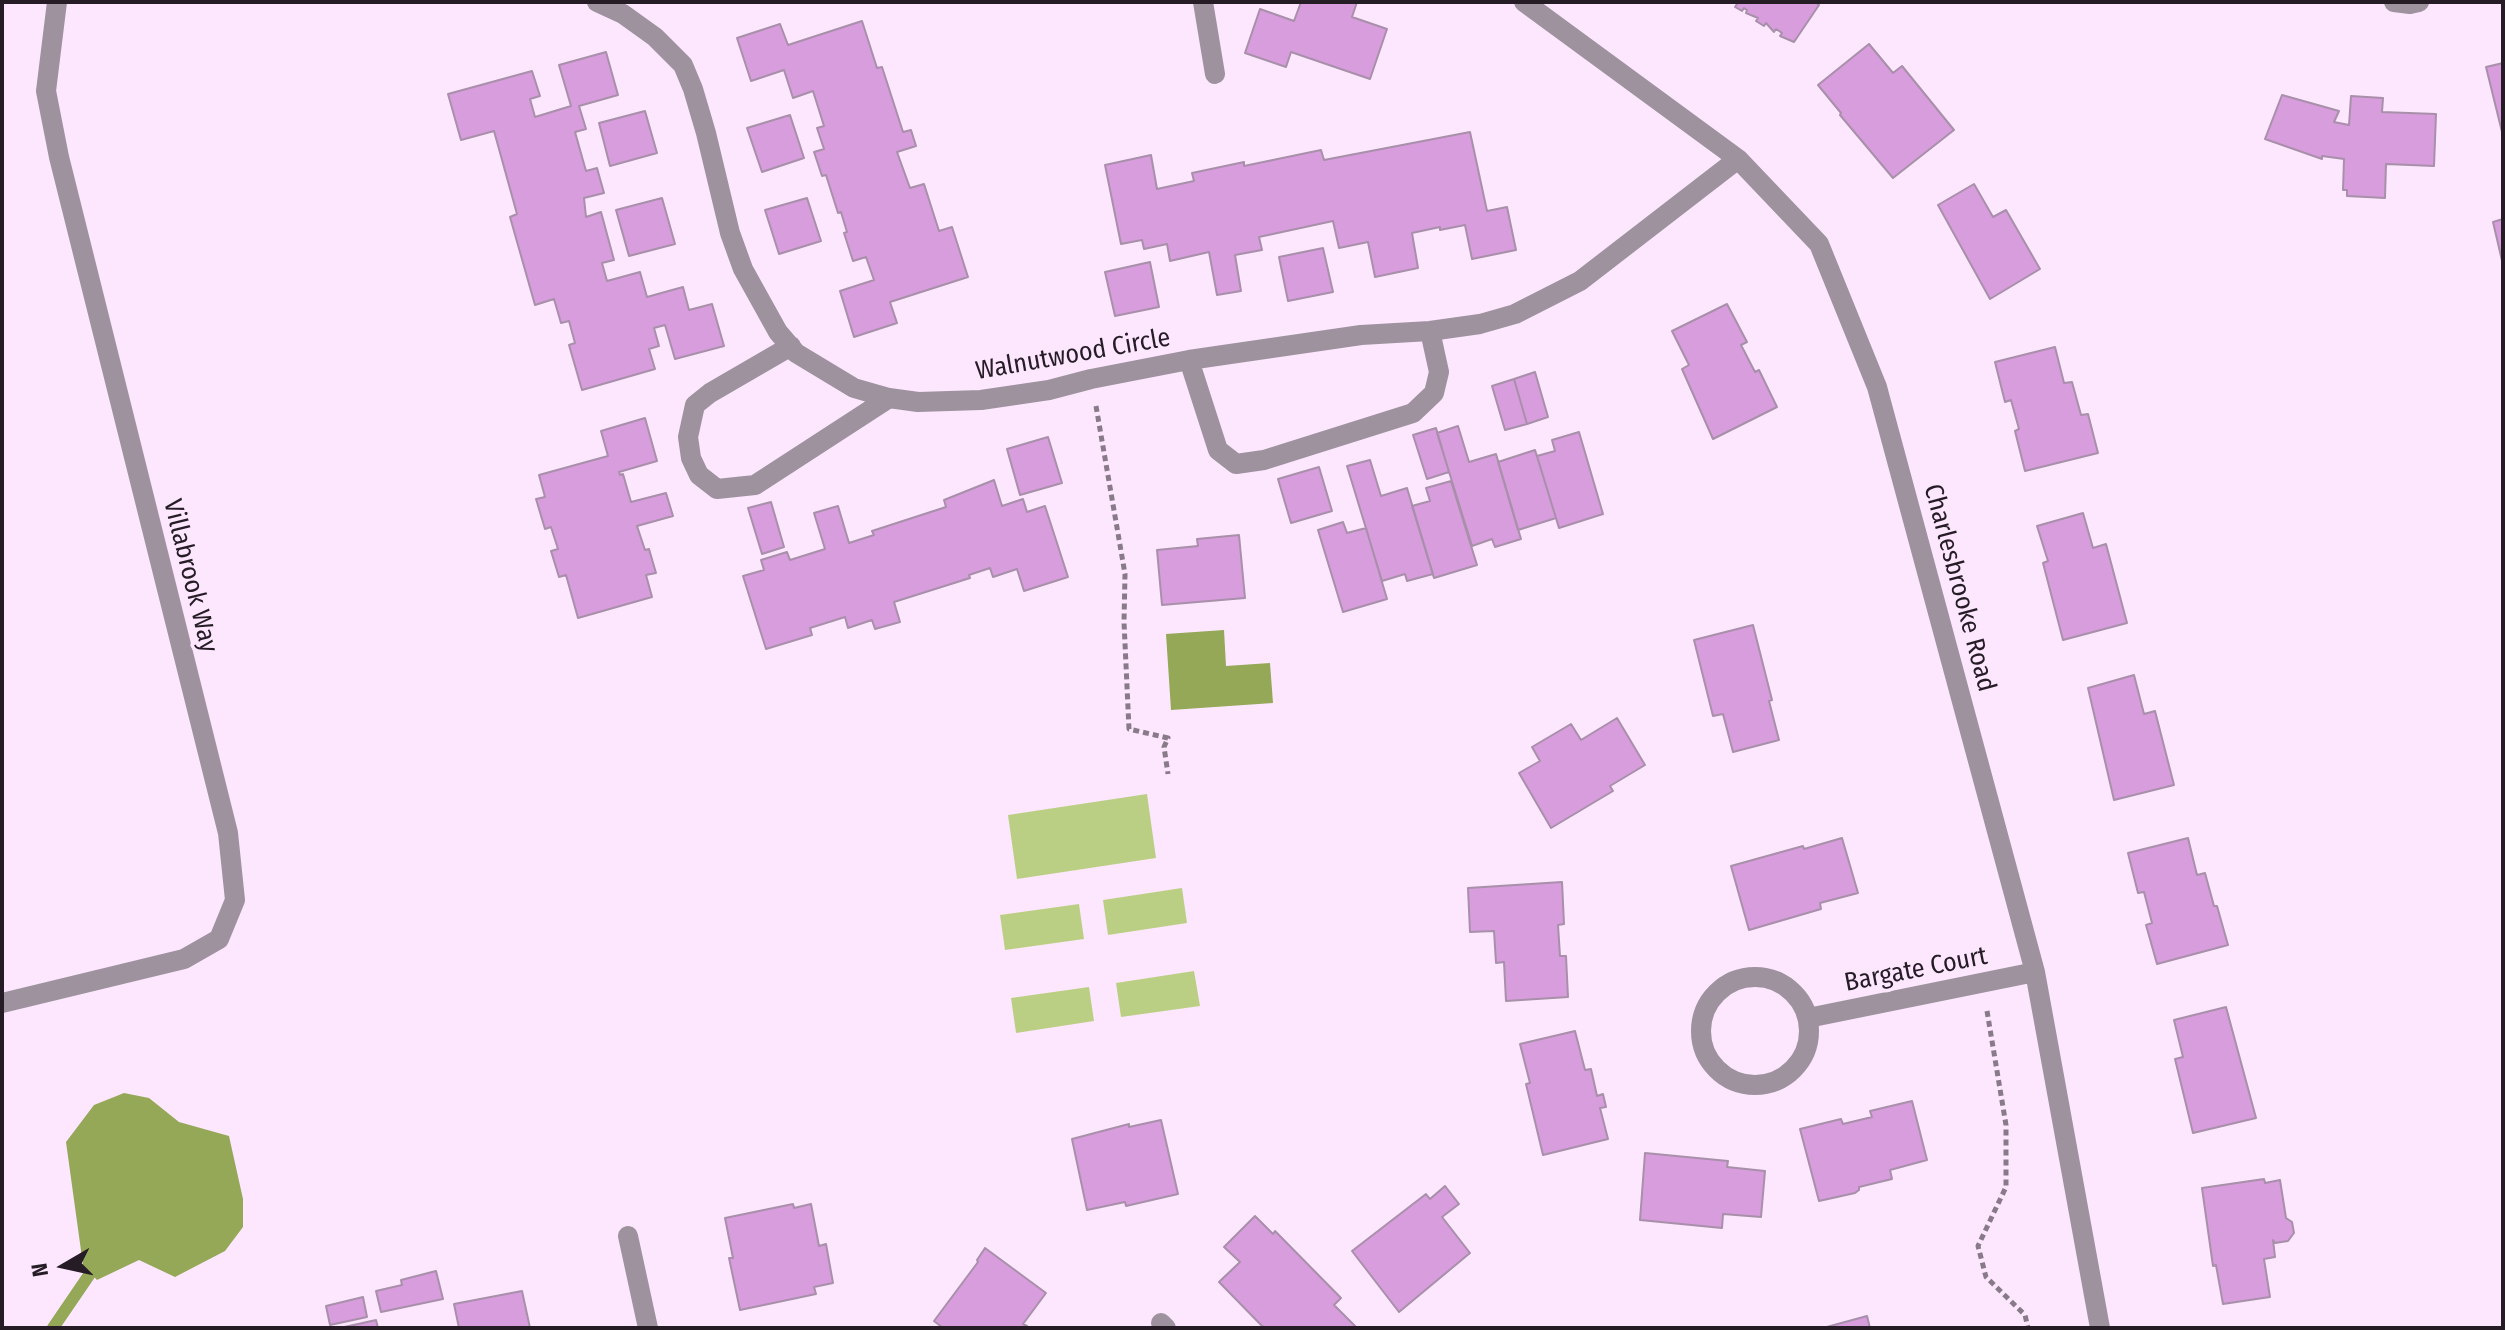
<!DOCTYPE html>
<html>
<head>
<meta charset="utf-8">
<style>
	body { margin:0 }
	#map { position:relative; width:2505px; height:1330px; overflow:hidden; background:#fde7fe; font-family:"Fira Sans Condensed",sans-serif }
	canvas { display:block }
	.frame { position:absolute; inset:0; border:4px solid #251c26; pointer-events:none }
	.north { position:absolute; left:24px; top:1226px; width:80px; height:80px; -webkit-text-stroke:6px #fde7fe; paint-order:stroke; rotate:261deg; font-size:22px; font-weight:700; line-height:32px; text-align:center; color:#251c26 }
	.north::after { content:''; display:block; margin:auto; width:28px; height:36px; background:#251c26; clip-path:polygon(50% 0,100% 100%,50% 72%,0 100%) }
</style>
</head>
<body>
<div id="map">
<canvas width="2505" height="1330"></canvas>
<div class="frame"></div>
<div class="north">N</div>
</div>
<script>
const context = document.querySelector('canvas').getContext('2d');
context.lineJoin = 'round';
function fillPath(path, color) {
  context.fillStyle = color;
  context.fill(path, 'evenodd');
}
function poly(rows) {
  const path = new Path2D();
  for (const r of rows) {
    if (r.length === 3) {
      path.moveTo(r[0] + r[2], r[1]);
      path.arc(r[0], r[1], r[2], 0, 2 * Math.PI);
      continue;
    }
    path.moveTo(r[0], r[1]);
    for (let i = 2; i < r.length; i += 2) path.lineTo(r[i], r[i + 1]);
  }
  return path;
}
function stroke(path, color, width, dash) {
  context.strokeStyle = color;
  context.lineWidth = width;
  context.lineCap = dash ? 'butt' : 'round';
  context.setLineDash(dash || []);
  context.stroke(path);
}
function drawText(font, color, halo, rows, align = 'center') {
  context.font = font + ' "Fira Sans Condensed",sans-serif';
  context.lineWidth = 7;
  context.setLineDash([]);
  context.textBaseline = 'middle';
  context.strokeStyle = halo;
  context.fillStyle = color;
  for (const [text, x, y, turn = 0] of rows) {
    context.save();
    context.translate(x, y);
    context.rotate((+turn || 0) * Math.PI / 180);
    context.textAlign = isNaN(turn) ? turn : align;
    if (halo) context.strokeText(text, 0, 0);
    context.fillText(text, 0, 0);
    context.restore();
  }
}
fillPath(poly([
	[1147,794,1156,858,1017,879,1008,815],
	[1182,888,1187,923,1108,935,1103,900],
	[1079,904,1084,939,1005,950,1000,915],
	[1194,971,1200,1006,1121,1017,1116,983],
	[1089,987,1094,1021,1016,1033,1011,998]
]), '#bbcf84');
fillPath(poly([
	[1224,630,1226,666,1270,663,1273,703,1171,710,1166,634],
	[124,1093,149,1098,179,1122,229,1136,243,1199,243,1227,225,1251,175,1277,139,1260,97,1280,83,1265,66,1142,94,1105]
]), '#94a857');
stroke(poly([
	[53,1328,98,1262]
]), '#94a857', 12);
const building = poly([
	[1301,2,1357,2,1352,17,1387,29,1370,79,1291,52,1286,67,1245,53,1260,9,1294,21,1301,2],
	[1734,2,1816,2,1819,5,1794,42,1780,36,1782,33,1776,29,1774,32,1766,23,1764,26,1756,21,1758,18,1746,13,1747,10,1744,8,1742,11,1735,7,1737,4,1734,2],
	[862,21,877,68,882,67,903,132,911,130,916,146,897,152,910,188,924,184,939,231,952,227,968,277,890,302,897,323,854,337,840,291,874,280,866,257,853,261,844,233,847,232,841,212,838,213,826,175,822,176,814,152,824,149,817,128,824,126,813,91,793,98,784,70,751,81,737,38,780,24,788,45,862,21],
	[1869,44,1893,73,1902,66,1954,130,1893,178,1840,115,1841,113,1818,85,1869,44],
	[606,52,618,95,579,106,586,129,575,132,586,171,597,168,604,193,584,198,586,217,601,212,614,260,602,263,607,281,640,272,647,297,683,287,689,310,712,304,724,346,675,359,665,325,654,328,659,346,649,349,655,369,582,390,569,345,575,343,569,321,561,323,554,299,535,305,510,217,517,214,494,131,461,140,448,94,532,71,540,96,530,99,535,117,571,106,559,65,606,52],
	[2503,63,2503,136,2486,67,2503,63],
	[2282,95,2339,111,2334,122,2349,125,2351,96,2383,98,2382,112,2436,114,2434,166,2386,164,2385,198,2347,196,2347,190,2343,190,2344,159,2322,156,2322,159,2265,139,2282,95],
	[645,111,657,153,610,166,599,123,645,111],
	[790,115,804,158,762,172,747,128,790,115],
	[1470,132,1487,211,1507,207,1516,250,1472,259,1465,225,1440,230,1440,227,1412,233,1418,268,1375,277,1368,242,1339,248,1333,221,1259,237,1262,250,1235,255,1241,291,1217,295,1209,252,1170,261,1167,244,1144,249,1142,240,1121,244,1105,165,1151,155,1157,189,1194,181,1192,173,1244,162,1244,166,1321,150,1324,160,1470,132],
	[1974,184,1993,217,2006,210,2040,269,1990,299,1938,205,1974,184],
	[662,198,675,244,629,256,616,210,662,198],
	[807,198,821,241,779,254,765,210,807,198],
	[2503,219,2503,265,2493,222,2503,219],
	[1323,248,1333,292,1288,301,1279,257,1323,248],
	[1150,262,1159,307,1115,316,1105,272,1150,262],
	[1727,304,1747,342,1741,345,1755,372,1759,370,1777,407,1713,439,1682,369,1689,365,1672,331,1727,304],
	[2055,347,2064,383,2072,382,2081,415,2088,414,2098,453,2025,471,2015,431,2019,429,2011,400,2005,402,1995,362,2055,347],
	[1535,372,1548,417,1527,424,1514,379,1535,372],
	[1514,379,1527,424,1505,430,1492,386,1514,379],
	[645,418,657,461,619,472,620,475,623,474,631,502,666,493,673,516,637,526,645,550,649,549,656,573,646,575,652,597,578,618,566,575,559,577,551,551,558,549,551,527,545,529,536,499,545,497,539,475,608,456,601,431,645,418],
	[1458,426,1469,462,1496,454,1521,539,1495,547,1492,539,1472,546,1437,433,1458,426],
	[1436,428,1449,472,1427,479,1413,435,1436,428],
	[1579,432,1603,514,1559,528,1537,456,1555,451,1552,440,1579,432],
	[1048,437,1062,483,1020,495,1007,449,1048,437],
	[1535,450,1556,518,1518,530,1498,462,1535,450],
	[1370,460,1381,496,1407,488,1433,574,1407,581,1405,574,1382,581,1347,466,1370,460],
	[1319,467,1332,511,1291,523,1278,479,1319,467],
	[994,480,1002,506,1023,499,1027,512,1045,506,1068,577,1024,591,1017,569,993,577,990,568,969,575,970,578,894,602,900,622,875,629,872,620,848,628,845,617,810,628,812,635,766,649,743,576,764,570,761,560,787,552,790,560,825,549,814,513,838,506,849,543,874,535,872,531,946,507,944,500,994,480],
	[1451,481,1477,565,1434,578,1412,506,1430,501,1426,488,1451,481],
	[771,502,784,547,762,554,748,508,771,502],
	[2083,513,2093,548,2106,544,2127,623,2063,640,2043,563,2048,561,2037,526,2083,513],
	[1343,522,1347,533,1366,528,1387,599,1343,612,1318,530,1343,522],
	[1239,535,1245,598,1162,605,1157,550,1198,546,1197,539,1239,535],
	[1753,625,1772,700,1769,701,1779,740,1733,752,1723,714,1713,716,1694,640,1753,625],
	[2134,675,2144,714,2155,711,2174,785,2114,800,2088,688,2134,675],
	[1617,718,1645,765,1610,786,1613,791,1551,828,1519,773,1540,761,1532,747,1571,724,1581,740,1617,718],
	[1842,838,1858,893,1820,903,1821,909,1749,930,1731,866,1803,846,1804,849,1842,838],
	[2188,838,2197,875,2205,873,2214,906,2217,906,2228,945,2157,964,2146,925,2152,923,2144,892,2138,893,2128,853,2188,838],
	[1562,882,1564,924,1558,925,1560,956,1566,956,1568,997,1506,1001,1504,962,1496,963,1494,931,1470,932,1468,888,1562,882],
	[2226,1007,2256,1118,2193,1133,2175,1059,2183,1057,2174,1020,2226,1007],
	[1575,1031,1585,1070,1591,1069,1597,1096,1603,1094,1606,1107,1600,1108,1608,1139,1543,1155,1526,1084,1530,1083,1520,1044,1575,1031],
	[1912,1101,1927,1160,1890,1170,1892,1179,1859,1187,1859,1190,1855,1193,1819,1201,1800,1129,1841,1119,1843,1124,1872,1117,1870,1111,1912,1101],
	[1161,1120,1178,1194,1126,1206,1125,1202,1087,1210,1072,1139,1129,1124,1129,1127,1161,1120],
	[1645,1153,1728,1161,1727,1167,1765,1171,1761,1217,1723,1214,1722,1228,1640,1220,1645,1153],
	[2264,1179,2265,1183,2280,1180,2286,1218,2292,1222,2294,1233,2288,1241,2275,1243,2273,1240,2275,1257,2264,1259,2270,1297,2223,1304,2216,1265,2213,1266,2202,1188,2264,1179],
	[1445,1186,1459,1204,1442,1217,1470,1253,1399,1312,1352,1251,1426,1194,1430,1199,1445,1186],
	[793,1204,794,1208,811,1204,819,1246,826,1244,833,1283,814,1287,816,1294,740,1310,729,1258,733,1258,725,1218,793,1204],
	[1255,1216,1273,1234,1275,1231,1341,1298,1334,1305,1357,1328,1264,1328,1219,1282,1240,1262,1224,1247,1255,1216],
	[985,1248,1046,1293,1023,1324,1027,1326,1025,1328,943,1328,934,1321,978,1262,977,1260,985,1248],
	[436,1271,443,1299,381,1312,376,1291,402,1285,401,1280,436,1271],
	[522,1291,530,1328,536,1328,459,1328,454,1304,522,1291],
	[363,1297,367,1317,330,1325,326,1306,363,1297],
	[1867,1316,1870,1328,1823,1328,1867,1316],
	[376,1320,378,1328,340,1328,376,1320]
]);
fillPath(building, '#d89ddc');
stroke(building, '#a88faa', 2);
stroke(poly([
	[1096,406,1125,574,1124,622,1129,729,1168,738,1164,747,1168,774],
	[1987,1011,2006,1125,2006,1187,1978,1246,1986,1277,2025,1315,2028,1328]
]), '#897a8a', 5, [6, 4]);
stroke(poly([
	[597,2,623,14,655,37,683,65,693,89,706,133,730,233,743,269,778,332,796,353,854,388,889,398,918,402,981,400,1049,390,1091,379,1189,360,1361,335,1430,331,1480,324,1515,314,1580,281,1738,159],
	[1203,2,1215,74],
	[1524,2,1738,159,1819,244,1877,387,2035,972,2100,1328],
	[2394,2,2410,4,2419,2],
	[791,346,710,393,695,405,688,437,691,458,699,475,717,489,755,485,889,398],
	[1189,360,1218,450,1236,464,1264,460,1413,413,1434,393,1439,372,1430,331],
	[1755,1031,54],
	[2,1003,184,959,219,939,235,900,228,833,59,157,46,91,57,2],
	[1808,1018,2035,972],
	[628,1236,648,1328],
	[1161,1323,1166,1328]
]), '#9e929e', 20);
drawText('26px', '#251c26', '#fde7fe', [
	["Walnutwood Circle",1073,355,-10],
	["Villabrook Way",190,576,76],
	["Charlesbrooke Road",1959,588,75],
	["Bargate Court",1916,970,-11]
]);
</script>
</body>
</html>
